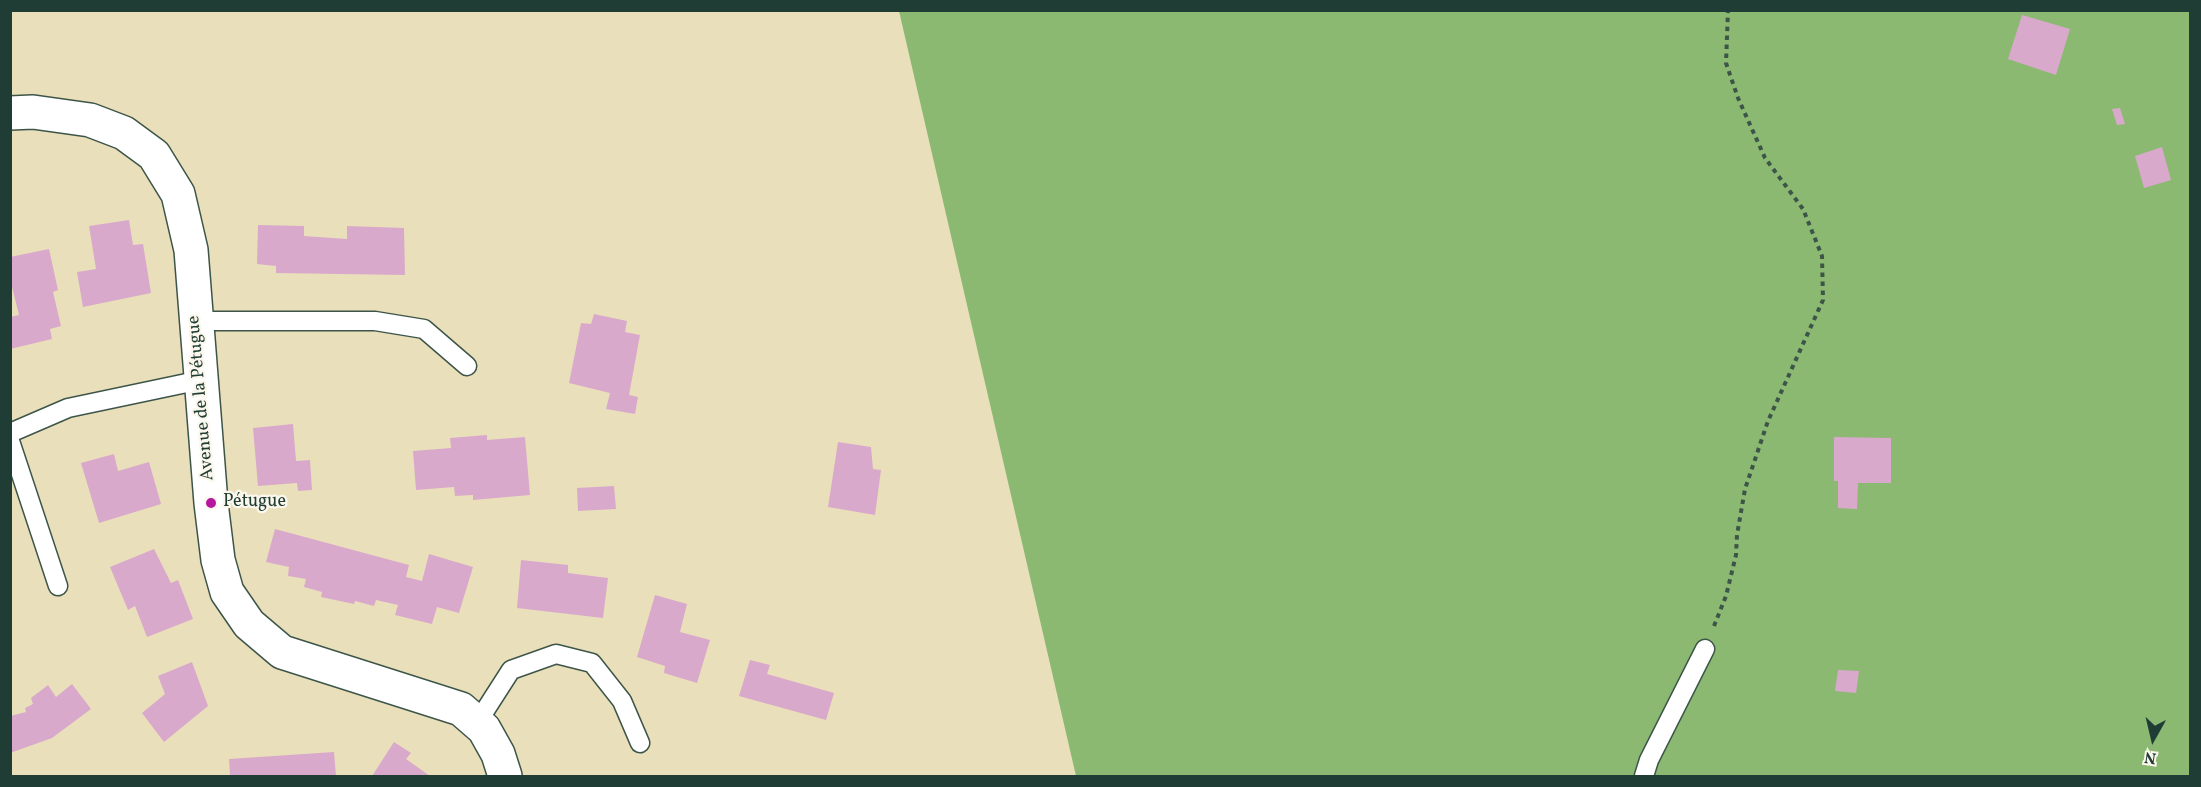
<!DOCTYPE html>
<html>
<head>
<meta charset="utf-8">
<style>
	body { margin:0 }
	#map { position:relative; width:2201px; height:787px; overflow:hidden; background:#eadfbb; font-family:Vollkorn,serif }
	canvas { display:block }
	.frame { position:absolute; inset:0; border:12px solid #1f3d34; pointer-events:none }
	.north { position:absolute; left:2123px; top:709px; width:60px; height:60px; -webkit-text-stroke:4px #fbf7ec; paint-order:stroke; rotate:188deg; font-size:16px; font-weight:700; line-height:24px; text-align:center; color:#1f3d34 }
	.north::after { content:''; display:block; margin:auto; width:21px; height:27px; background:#1f3d34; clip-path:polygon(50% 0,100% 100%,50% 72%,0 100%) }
</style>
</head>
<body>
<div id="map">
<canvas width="2201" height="787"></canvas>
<div class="frame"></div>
<div class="north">N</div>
</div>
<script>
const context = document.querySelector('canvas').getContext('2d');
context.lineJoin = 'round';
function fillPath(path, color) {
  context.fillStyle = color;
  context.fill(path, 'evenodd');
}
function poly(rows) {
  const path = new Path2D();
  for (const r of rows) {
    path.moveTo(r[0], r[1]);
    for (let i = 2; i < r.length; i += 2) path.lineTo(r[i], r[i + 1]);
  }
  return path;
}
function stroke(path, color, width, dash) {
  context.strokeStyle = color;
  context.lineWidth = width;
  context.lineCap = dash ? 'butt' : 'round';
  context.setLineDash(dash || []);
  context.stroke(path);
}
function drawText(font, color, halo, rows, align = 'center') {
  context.font = font + ' Vollkorn,serif';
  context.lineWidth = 4.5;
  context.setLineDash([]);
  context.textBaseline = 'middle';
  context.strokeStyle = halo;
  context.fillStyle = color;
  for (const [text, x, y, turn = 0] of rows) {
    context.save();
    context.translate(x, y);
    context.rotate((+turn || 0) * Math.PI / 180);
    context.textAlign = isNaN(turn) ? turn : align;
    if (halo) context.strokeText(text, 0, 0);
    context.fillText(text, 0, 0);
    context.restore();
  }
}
fillPath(poly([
	[899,11,2190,11,2190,776,1076,776]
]), '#8bb972');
fillPath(poly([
	[2022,15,2070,29,2056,75,2008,59],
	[2120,108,2125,124,2117,125,2112,109],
	[2162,147,2171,180,2144,188,2135,156],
	[129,220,133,245,143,244,151,293,83,307,77,272,96,269,89,226],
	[258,225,304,226,304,236,347,239,347,226,404,228,405,275,276,273,276,266,257,264],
	[49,249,58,290,53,292,61,326,50,329,52,339,10,349,10,317,19,315,10,279,10,257],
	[594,314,627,321,625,332,640,335,629,395,638,397,635,414,606,409,610,393,569,383,581,323,591,324],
	[293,424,296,461,310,460,312,490,298,491,297,483,258,486,253,428],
	[487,435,487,440,525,437,530,495,473,500,473,495,455,496,454,487,416,490,413,451,451,448,450,438],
	[1834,437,1891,438,1891,483,1858,483,1857,509,1838,508,1838,481,1834,481],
	[838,442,871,447,873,469,881,470,875,515,828,507],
	[114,454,118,471,149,462,161,504,99,523,81,463],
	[614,486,616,509,578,511,577,488],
	[275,529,409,565,406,577,422,581,429,554,473,567,459,613,437,607,432,624,395,615,398,605,376,600,374,606,355,601,354,604,321,597,322,592,304,587,306,579,288,576,289,567,266,562],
	[154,549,171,583,178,580,193,619,147,637,135,606,128,610,110,567],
	[521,560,568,565,568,573,608,578,603,618,517,608],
	[655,595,687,604,680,632,710,640,697,683,664,673,665,666,637,657],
	[750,660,770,665,767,674,834,693,826,720,739,696],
	[192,662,208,706,164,742,142,713,165,694,158,676],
	[1838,670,1859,671,1856,693,1835,691],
	[72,684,91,709,52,738,10,753,10,716,26,712,25,708,33,704,31,698,48,685,56,697],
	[394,742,411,753,406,759,430,776,383,776,380,775,372,776],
	[334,752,336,776,230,776,229,759]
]), '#d9a9cb');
const service = poly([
	[196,321,375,321,424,329,467,366],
	[10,433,68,408,201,380],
	[10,441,58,586],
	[477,723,511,670,556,654,592,663,622,701,640,743],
	[1644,776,1649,760,1705,649]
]);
const minor = poly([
	[10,113,33,112,90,120,124,133,154,155,178,194,191,250,211,503,218,560,227,592,249,624,282,652,461,709,484,729,498,754,505,776]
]);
stroke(service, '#3d5548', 21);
stroke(minor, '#3d5548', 36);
stroke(poly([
	[1714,626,1726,596,1736,555,1737,535,1745,489,1768,421,1823,300,1822,256,1803,209,1765,158,1738,98,1726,63,1728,10]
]), '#3d5548', 4, [4.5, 4.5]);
stroke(service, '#fff', 18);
stroke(minor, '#fff', 33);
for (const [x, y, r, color] of [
	[211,503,6,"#b5179e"]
]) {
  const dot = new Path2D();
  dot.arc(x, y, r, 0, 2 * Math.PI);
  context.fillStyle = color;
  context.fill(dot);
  stroke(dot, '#fbf7ec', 2);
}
drawText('18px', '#1f3d34', '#fbf7ec', [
	["Avenue de la Pétugue",202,398,-95]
]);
drawText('18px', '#1f3d34', '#fbf7ec', [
	["Pétugue",223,503]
], 'left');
</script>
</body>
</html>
